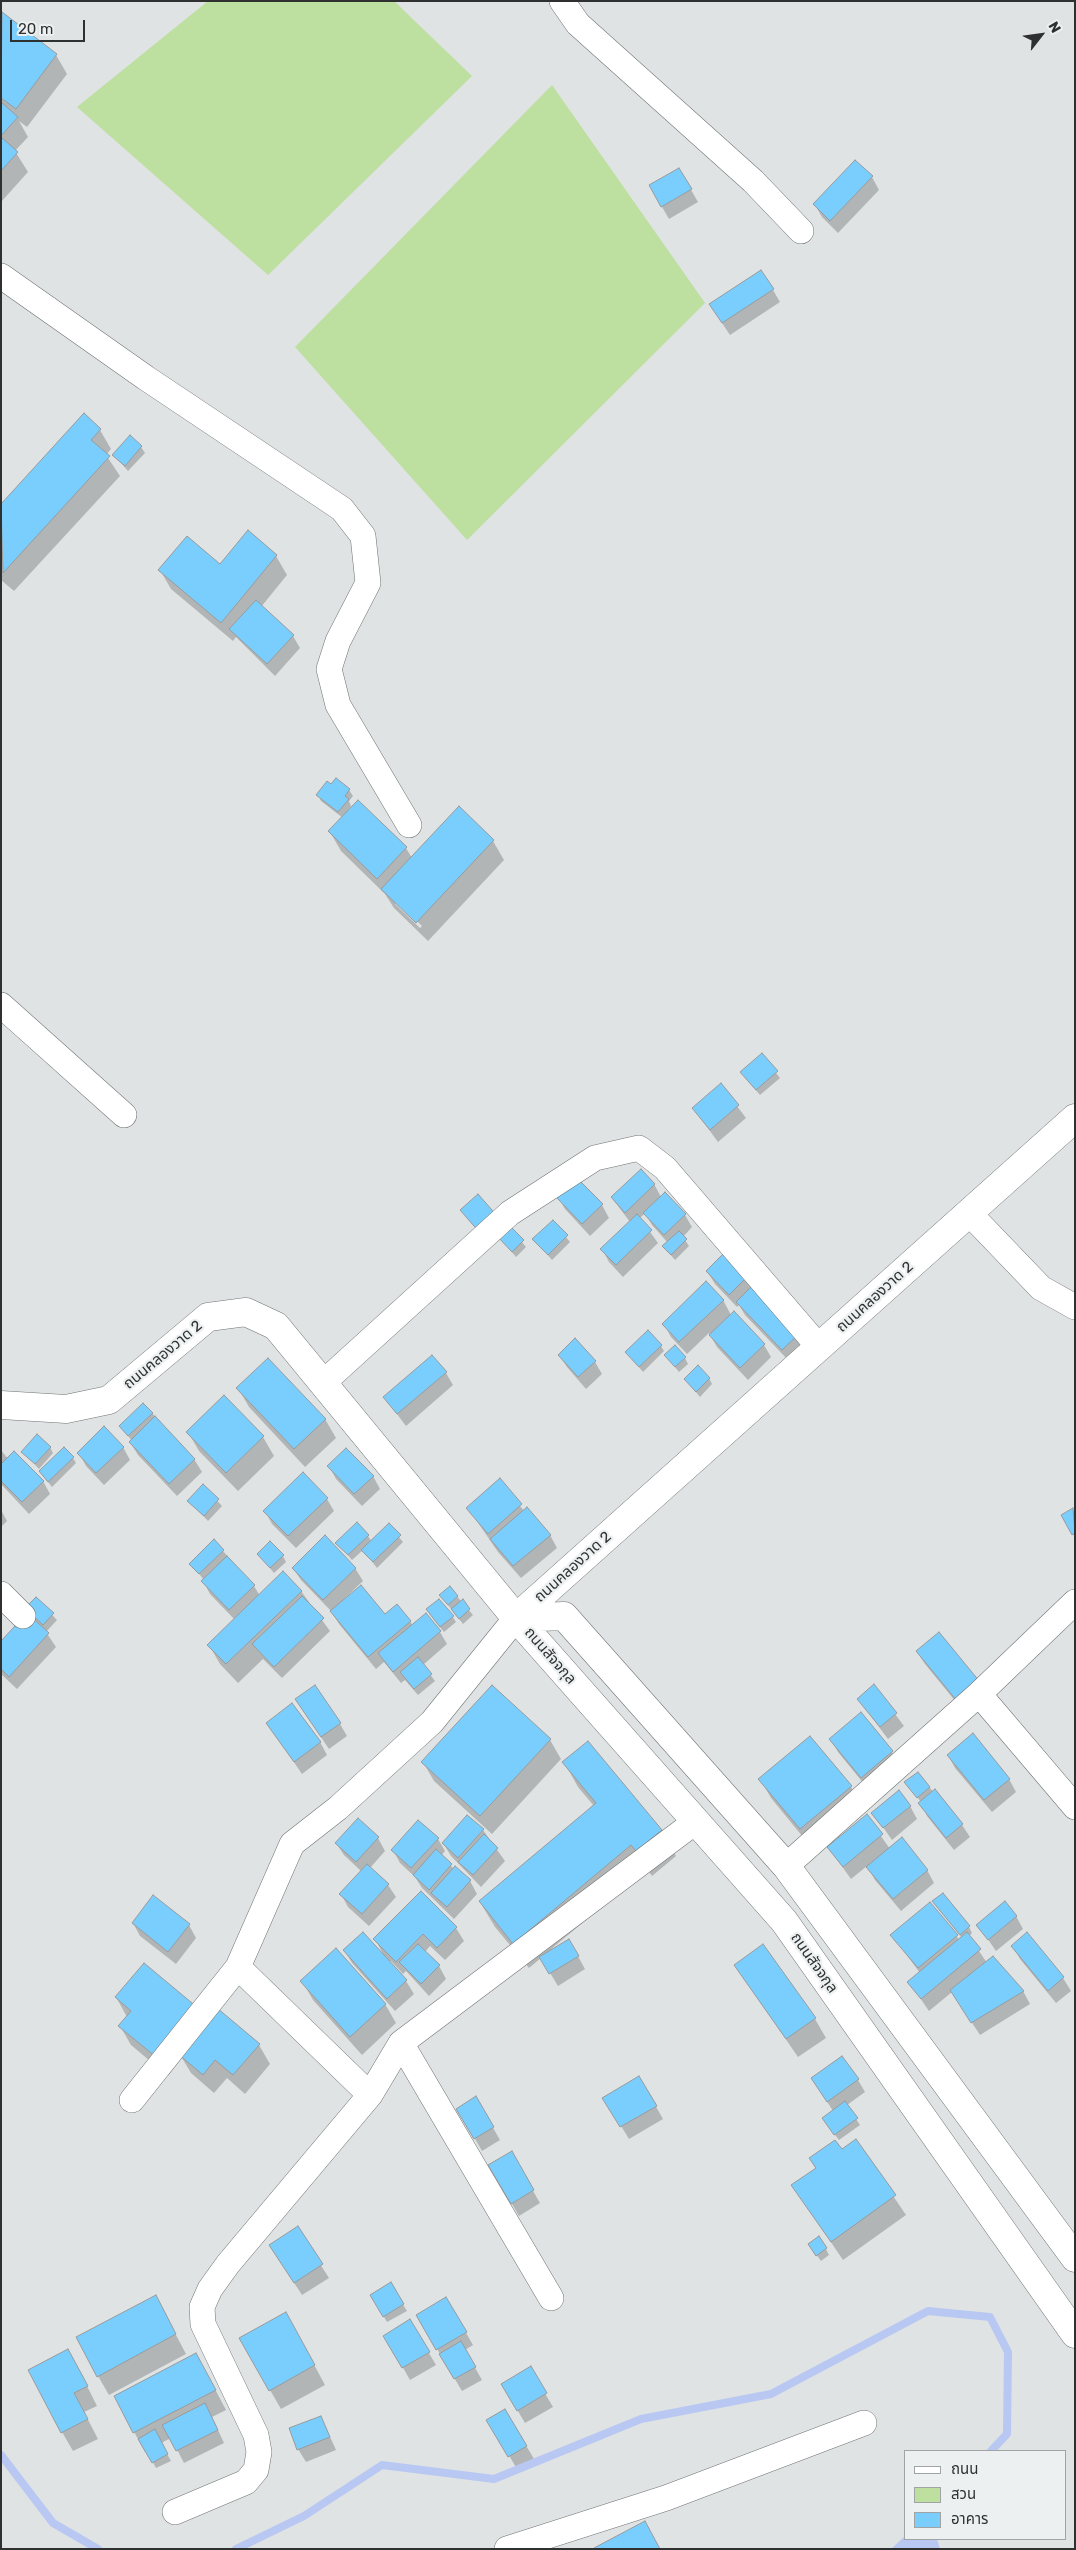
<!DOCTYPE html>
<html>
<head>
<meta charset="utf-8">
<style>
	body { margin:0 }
	#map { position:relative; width:1076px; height:2550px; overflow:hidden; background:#dfe3e3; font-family:Rubik,"Noto Sans Thai",sans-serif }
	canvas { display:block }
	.frame { position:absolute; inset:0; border:2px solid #2f3131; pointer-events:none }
	.legend { position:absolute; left:904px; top:2450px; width:162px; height:90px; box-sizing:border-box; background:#ecf0f0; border:1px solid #a0a4a4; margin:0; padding:6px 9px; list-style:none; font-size:15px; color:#2f3131 }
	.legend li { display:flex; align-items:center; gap:10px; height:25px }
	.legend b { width:25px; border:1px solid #a0a4a4 }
	.north { position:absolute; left:1016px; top:10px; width:50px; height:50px; -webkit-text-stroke:4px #ecf0f0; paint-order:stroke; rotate:60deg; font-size:14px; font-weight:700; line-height:20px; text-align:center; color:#2f3131 }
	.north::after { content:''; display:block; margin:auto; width:18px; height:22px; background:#2f3131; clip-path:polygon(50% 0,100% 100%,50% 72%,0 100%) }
	.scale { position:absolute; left:10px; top:20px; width:75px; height:22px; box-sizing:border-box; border:2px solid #2f3131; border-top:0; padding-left:6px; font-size:15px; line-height:18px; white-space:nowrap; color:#2f3131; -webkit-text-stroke:4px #ecf0f0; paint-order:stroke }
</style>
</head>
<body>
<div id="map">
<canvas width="1076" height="2550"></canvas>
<div class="frame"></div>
<ul class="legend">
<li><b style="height:6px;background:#fff"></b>ถนน</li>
<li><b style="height:14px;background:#bddf9f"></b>สวน</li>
<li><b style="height:14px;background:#7acefd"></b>อาคาร</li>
</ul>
<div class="north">N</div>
<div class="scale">20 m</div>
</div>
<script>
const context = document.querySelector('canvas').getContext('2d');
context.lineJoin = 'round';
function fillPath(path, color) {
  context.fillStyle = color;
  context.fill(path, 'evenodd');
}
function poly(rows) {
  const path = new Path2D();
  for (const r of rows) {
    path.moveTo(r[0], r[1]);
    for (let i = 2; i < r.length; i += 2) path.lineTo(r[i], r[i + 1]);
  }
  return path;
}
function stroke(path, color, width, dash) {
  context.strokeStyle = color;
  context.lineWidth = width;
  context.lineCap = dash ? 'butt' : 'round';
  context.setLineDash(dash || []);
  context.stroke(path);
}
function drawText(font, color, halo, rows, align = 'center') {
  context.font = font + ' Rubik,"Noto Sans Thai",sans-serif';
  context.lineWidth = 4.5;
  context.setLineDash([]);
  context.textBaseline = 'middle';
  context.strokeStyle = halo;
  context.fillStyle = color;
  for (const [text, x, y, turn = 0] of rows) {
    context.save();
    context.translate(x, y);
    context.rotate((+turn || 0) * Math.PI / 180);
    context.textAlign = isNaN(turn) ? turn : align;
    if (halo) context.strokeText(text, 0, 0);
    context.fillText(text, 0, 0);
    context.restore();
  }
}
fillPath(poly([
	[208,1,394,1,472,76,268,275,77,107],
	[552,85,705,303,467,540,295,347]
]), '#bddf9f');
fillPath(poly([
	[905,2536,905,2539,937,2539,940,2549,891,2549]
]), '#b8c8f3');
fillPath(poly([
	[2,14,56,55,67,74,27,127,19,121,28,137,15,151,28,172,1,202],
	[679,169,698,202,669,219,650,186],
	[872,177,879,190,838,233,822,217,815,205],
	[773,290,780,302,730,335,718,317],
	[100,430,111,449,106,455,120,476,14,591,1,580,1,506],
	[141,447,145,453,128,471,114,455],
	[276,556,287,575,261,607,293,636,300,648,275,676,236,637,233,641,171,589,160,570,220,566],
	[331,786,349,790,353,796,349,801,351,806,348,810,406,848,412,858,459,808,493,841,504,860,428,941,394,908,385,894,341,851,330,832,343,818,321,801,318,795],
	[397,902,422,926,420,928,395,904],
	[762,1055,780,1078,760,1095,745,1078],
	[721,1085,746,1118,718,1142,693,1108],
	[654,1184,661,1197,685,1215,692,1227,683,1237,689,1246,675,1260,664,1247,668,1243,652,1225,645,1213,640,1218,658,1243,623,1277,609,1262,602,1249,630,1222,612,1198],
	[558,1197,602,1205,609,1218,590,1236,565,1209],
	[462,1210,498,1219,508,1225,526,1247,516,1257,499,1237,489,1246],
	[553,1221,570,1242,552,1260,534,1239],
	[727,1252,807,1345,790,1362,745,1315,739,1305,737,1307,715,1284,707,1271],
	[723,1300,731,1315,764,1345,771,1357,748,1380,717,1347,709,1333,687,1354,671,1337,664,1324],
	[661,1346,664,1351,643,1372,626,1352],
	[559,1355,595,1362,602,1374,586,1389,567,1367],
	[665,1355,685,1358,688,1364,679,1372],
	[446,1373,453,1385,406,1426,384,1397],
	[709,1378,712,1384,700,1397,685,1379],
	[238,1388,325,1419,336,1438,305,1467,249,1407],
	[152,1413,194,1459,202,1472,177,1496,138,1455,130,1442,132,1441,120,1426],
	[188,1432,263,1437,274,1456,238,1491,199,1451],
	[50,1447,53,1453,39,1469,23,1452],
	[123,1447,130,1460,104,1485,86,1466,79,1453],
	[1,1450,8,1459,43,1481,50,1494,29,1514,1,1484],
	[73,1458,76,1463,52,1487,40,1472],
	[329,1466,373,1476,380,1489,362,1506,336,1479],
	[500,1480,524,1511,550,1535,557,1548,521,1578,498,1552,468,1508],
	[203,1486,222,1506,208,1521,189,1501],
	[327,1499,334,1511,296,1548,272,1524,265,1511],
	[1,1510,7,1521,1,1527],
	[1073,1510,1075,1513,1075,1537,1062,1516],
	[389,1525,403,1542,377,1568,363,1550,352,1560,337,1543,368,1536,372,1542],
	[223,1551,254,1586,260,1596,301,1591,330,1631,282,1678,263,1659,238,1683,220,1664,209,1645,235,1620,210,1594,203,1581,204,1580,191,1564],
	[258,1554,283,1556,286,1562,274,1573],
	[293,1568,355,1568,363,1581,344,1599,345,1600,385,1616,410,1621,413,1626,440,1632,447,1644,423,1665,435,1681,418,1695,405,1680,401,1683,384,1662,376,1669,339,1624,331,1611,301,1580],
	[449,1587,473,1615,463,1624,440,1595],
	[36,1598,57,1620,46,1632,56,1647,17,1689,1,1674,1,1643,27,1615],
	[431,1616,452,1616,456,1622,444,1632],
	[939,1634,965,1713,925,1664,917,1652],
	[874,1686,904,1726,888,1739,858,1699],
	[296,1700,340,1724,347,1736,329,1749],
	[861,1714,892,1752,900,1765,869,1790,838,1752,831,1739],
	[267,1723,320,1742,327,1755,302,1774],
	[810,1737,851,1787,862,1806,812,1848,771,1798,760,1779],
	[550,1740,561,1759,492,1834,434,1781,423,1762],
	[588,1743,661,1831,676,1856,652,1876,647,1869,550,1950,569,1940,585,1969,558,1986,541,1958,529,1968,495,1927,480,1902,594,1806,578,1787,564,1762],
	[948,1755,1009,1779,1016,1792,992,1812,955,1768],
	[917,1773,962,1825,970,1837,954,1850,927,1816,921,1802,906,1783],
	[910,1806,917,1819,892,1840,873,1813],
	[867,1816,890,1849,927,1870,934,1883,901,1911,875,1880,867,1866,851,1879,828,1847],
	[483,1830,505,1861,481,1887,451,1856,443,1843],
	[378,1838,385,1851,370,1868,388,1885,396,1897,369,1926,348,1907,341,1894,362,1872,344,1855,336,1843],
	[438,1839,445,1851,441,1856,454,1869,470,1881,477,1894,454,1919,422,1888,415,1877,400,1863,393,1850],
	[421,1893,456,1928,464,1941,445,1960,430,1946,425,1952,439,1966,446,1979,429,1996,406,1971,403,1974,391,1961,389,1962,406,1981,414,1994,395,2011,352,1963,344,1950,383,1954,375,1939],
	[153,1897,189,1925,196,1938,176,1964,140,1936,133,1923],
	[937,1907,969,1927,972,1933,969,1936,987,1963,1023,1991,1030,2004,980,2035,952,1992,929,2011,909,1982,920,1973,892,1935,957,1936,959,1941,962,1938],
	[1016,1916,1023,1929,996,1951,978,1925],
	[1027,1934,1063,1978,1071,1991,1056,2003,1020,1959,1013,1946],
	[735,1965,815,2019,826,2038,798,2057],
	[302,1981,385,2004,396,2023,362,2055,313,2000],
	[116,1997,197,2009,259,2045,270,2064,245,2094,227,2078,214,2093,191,2073,182,2058,168,2076,131,2045,120,2026,127,2017],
	[639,2077,663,2119,629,2139,604,2098],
	[812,2078,858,2080,865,2092,847,2105,860,2125,839,2140,827,2124,833,2111],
	[476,2098,500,2140,482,2151,458,2109],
	[856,2141,906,2215,843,2260,793,2186,816,2169,810,2159,842,2151],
	[511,2153,540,2203,519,2216,490,2166],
	[297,2228,329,2278,302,2295,278,2258],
	[826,2249,829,2255,821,2261,813,2250],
	[390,2284,407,2311,387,2322,371,2295],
	[446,2298,473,2345,465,2350,482,2380,462,2391,417,2315],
	[166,2316,186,2354,109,2395,98,2376],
	[410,2321,436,2365,410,2380,385,2336],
	[297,2333,325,2385,281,2409,270,2390],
	[530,2368,553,2407,525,2423,502,2384],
	[79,2370,97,2406,84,2412,98,2439,73,2451,62,2432],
	[207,2374,226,2410,212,2417,224,2443,184,2463,171,2438,161,2443,171,2461,156,2468,147,2451,145,2452,115,2397],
	[505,2410,534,2459,517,2469,488,2420],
	[321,2417,336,2450,306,2462,298,2449]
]), '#0003');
stroke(poly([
	[1,2455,53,2523,98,2549],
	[236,2549,304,2516,382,2465,494,2479,641,2419,771,2394,928,2311,990,2317,1008,2352,1007,2434,991,2451]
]), '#b8c8f3', 8);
const building = poly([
	[2,12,57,54,16,109,1,98,2,12],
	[1,102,18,117,1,136,1,102],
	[1,137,18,152,1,171,1,137],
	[855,160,873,176,830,221,813,204,855,160],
	[679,168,692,189,661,207,649,185,679,168],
	[761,270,774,289,722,323,709,304,761,270],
	[84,413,101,429,91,440,110,456,3,573,1,504,84,413],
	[130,435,142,446,125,466,112,455,130,435],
	[248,530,277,555,221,623,158,570,187,536,220,564,248,530],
	[256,600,294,635,267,664,229,629,256,600],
	[336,778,350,789,345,796,349,799,338,812,316,795,327,781,331,784,336,778],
	[358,800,407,847,377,879,328,831,358,800],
	[459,806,494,840,416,923,381,889,459,806],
	[762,1053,778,1071,756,1090,740,1072,762,1053],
	[721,1083,739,1105,710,1130,692,1108,721,1083],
	[641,1169,655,1184,625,1213,611,1197,641,1169],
	[576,1177,603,1204,582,1224,556,1197,576,1177],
	[665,1192,686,1214,664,1235,643,1213,665,1192],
	[478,1194,499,1218,481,1234,460,1210,478,1194],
	[637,1214,652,1230,616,1265,600,1249,637,1214],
	[553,1220,568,1235,548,1255,532,1239,553,1220],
	[508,1224,524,1240,512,1252,496,1235,508,1224],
	[679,1231,687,1239,671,1255,662,1246,679,1231],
	[727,1250,750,1274,729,1295,706,1271,727,1250],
	[706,1281,724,1300,679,1342,662,1324,706,1281],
	[755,1283,801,1332,782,1350,736,1302,755,1283],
	[734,1311,765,1344,740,1368,709,1335,734,1311],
	[648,1330,662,1345,639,1367,625,1352,648,1330],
	[575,1338,596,1361,578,1377,558,1355,575,1338],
	[675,1345,686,1357,675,1367,664,1355,675,1345],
	[432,1355,447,1372,397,1414,383,1397,432,1355],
	[268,1358,326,1419,294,1449,236,1388,268,1358],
	[698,1365,710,1378,696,1392,684,1379,698,1365],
	[224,1395,264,1436,226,1473,186,1432,224,1395],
	[143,1403,153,1413,128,1436,119,1426,143,1403],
	[155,1416,195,1459,169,1484,129,1442,155,1416],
	[104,1426,124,1447,96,1473,77,1453,104,1426],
	[37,1434,51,1447,35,1464,21,1452,37,1434],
	[64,1447,74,1457,48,1482,39,1471,64,1447],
	[346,1448,374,1476,354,1494,327,1466,346,1448],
	[14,1451,44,1481,22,1502,1,1481,1,1464,14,1451],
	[303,1472,328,1498,288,1536,263,1511,303,1472],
	[500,1478,522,1504,488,1534,466,1508,500,1478],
	[203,1484,219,1499,204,1516,187,1501,203,1484],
	[527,1507,551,1535,513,1566,490,1539,527,1507],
	[1073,1508,1075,1533,1072,1535,1061,1515,1073,1508],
	[357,1522,369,1535,348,1555,335,1543,357,1522],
	[389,1523,401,1535,373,1562,361,1550,389,1523],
	[325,1535,356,1568,323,1600,292,1568,325,1535],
	[214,1539,224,1550,199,1574,189,1564,214,1539],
	[270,1541,284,1555,270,1568,257,1554,270,1541],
	[227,1556,255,1585,229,1610,201,1581,227,1556],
	[283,1571,302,1591,226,1664,207,1645,283,1571],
	[361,1585,385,1614,397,1604,411,1621,368,1657,330,1611,361,1585],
	[450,1586,458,1596,448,1605,439,1595,450,1586],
	[302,1596,324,1618,274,1667,252,1644,302,1596],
	[36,1597,54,1613,43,1625,25,1608,36,1597],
	[439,1599,454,1616,440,1627,426,1609,439,1599],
	[463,1599,470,1609,459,1619,451,1609,463,1599],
	[27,1613,49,1633,9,1677,1,1669,1,1641,27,1613],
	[426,1613,441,1631,393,1672,378,1653,426,1613],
	[939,1632,980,1682,957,1701,916,1651,939,1632],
	[418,1657,432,1674,414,1689,400,1672,418,1657],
	[874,1684,897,1713,880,1727,857,1699,874,1684],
	[315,1685,341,1723,321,1737,295,1699,315,1685],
	[492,1685,551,1739,480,1816,421,1762,492,1685],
	[292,1703,321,1742,294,1762,266,1723,292,1703],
	[861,1712,893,1751,861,1778,829,1739,861,1712],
	[973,1733,1010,1779,984,1800,947,1755,973,1733],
	[810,1736,852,1786,800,1829,758,1779,810,1736],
	[588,1741,662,1830,636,1851,631,1845,513,1944,479,1901,596,1803,562,1762,588,1741],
	[918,1772,930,1787,917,1798,904,1782,918,1772],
	[935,1789,963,1824,946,1838,918,1803,935,1789],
	[899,1790,911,1806,883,1828,871,1813,899,1790],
	[867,1814,883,1834,843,1867,827,1847,867,1814],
	[467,1815,484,1829,458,1858,442,1843,467,1815],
	[358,1818,379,1837,356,1862,335,1843,358,1818],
	[418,1820,439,1838,411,1868,391,1850,418,1820],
	[484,1834,498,1848,473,1875,458,1862,484,1834],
	[902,1837,928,1870,893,1899,866,1867,902,1837],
	[436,1849,452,1864,429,1890,413,1875,436,1849],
	[367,1864,389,1884,362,1914,339,1894,367,1864],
	[455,1866,471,1880,447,1907,431,1893,455,1866],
	[421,1891,457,1927,437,1948,423,1934,396,1962,373,1939,421,1891],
	[943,1893,970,1926,960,1935,932,1901,943,1893],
	[153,1895,190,1924,168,1952,132,1923,153,1895],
	[1005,1901,1017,1916,988,1940,976,1925,1005,1901],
	[930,1902,958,1935,918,1968,890,1935,930,1902],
	[363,1932,407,1980,387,1999,343,1950,363,1932],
	[967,1932,981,1949,921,1999,907,1982,967,1932],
	[1027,1932,1064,1977,1048,1991,1011,1946,1027,1932],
	[569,1939,579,1956,549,1974,539,1957,569,1939],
	[418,1944,440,1965,421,1984,399,1962,418,1944],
	[763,1944,816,2018,786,2039,734,1965,763,1944],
	[336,1948,386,2004,350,2037,300,1981,336,1948],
	[993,1956,1024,1991,971,2023,950,1990,993,1956],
	[144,1963,198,2008,156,2057,118,2026,131,2011,115,1997,144,1963],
	[217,2008,260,2044,233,2075,215,2060,203,2075,178,2054,217,2008],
	[842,2056,859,2079,827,2102,811,2078,842,2056],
	[639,2076,657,2106,620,2127,602,2098,639,2076],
	[476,2096,494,2127,474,2139,456,2109,476,2096],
	[845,2101,858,2118,834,2135,822,2118,845,2101],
	[856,2139,896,2195,831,2242,791,2185,816,2168,809,2158,835,2140,842,2149,856,2139],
	[512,2151,534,2190,511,2204,488,2165,512,2151],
	[298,2226,323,2264,294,2283,269,2245,298,2226],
	[819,2236,827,2248,816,2256,808,2244,819,2236],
	[391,2282,404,2304,383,2317,370,2295,391,2282],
	[156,2295,176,2334,97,2377,76,2337,156,2295],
	[446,2297,467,2332,436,2350,416,2315,446,2297],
	[286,2312,315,2365,269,2391,239,2338,286,2312],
	[410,2319,430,2352,402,2368,383,2336,410,2319],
	[461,2341,476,2367,454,2379,439,2354,461,2341],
	[68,2349,88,2386,74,2393,88,2419,61,2433,28,2370,68,2349],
	[196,2353,216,2390,133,2433,114,2396,196,2353],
	[531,2366,547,2393,517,2411,501,2384,531,2366],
	[205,2403,218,2430,176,2451,162,2425,205,2403],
	[505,2409,527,2446,508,2457,486,2420,505,2409],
	[321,2416,330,2437,297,2450,289,2428,321,2416],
	[155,2429,168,2454,152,2463,138,2439,155,2429],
	[645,2521,660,2549,594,2549,594,2548,645,2521]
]);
fillPath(building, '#7acefd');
stroke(building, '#979a9c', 1);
const minor = poly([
	[562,1,578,24,753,181,801,231],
	[1,276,146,378,342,509,363,536,368,583,338,641,329,669,338,705,409,825],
	[1,1005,124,1115],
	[969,1213,1041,1288,1075,1307],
	[324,1382,510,1213,595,1158,639,1148,665,1168,819,1347],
	[1,1594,23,1616],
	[979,1694,1075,1807],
	[786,1866,979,1694,1075,1602],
	[238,1967,370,2095],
	[401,2043,551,2298],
	[132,2100,238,1967,292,1844,338,1808,432,1722,516,1618],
	[175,2512,246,2482,256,2470,259,2452,256,2435,203,2324,202,2307,210,2289,228,2264,370,2095,401,2043,695,1822],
	[507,2549,666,2498,864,2423]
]);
const tertiary = poly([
	[1,1405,66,1409,109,1400,208,1317,246,1312,276,1326,516,1618,784,1921,1075,2334],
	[516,1618,564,1616,786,1866,1075,2258],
	[516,1618,1075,1118]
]);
stroke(minor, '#707474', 26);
stroke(tertiary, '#707474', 29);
stroke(minor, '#fff', 25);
stroke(tertiary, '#fff', 28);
drawText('15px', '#2f3131', '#ecf0f0', [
	["ถนนคลองวาด 2",875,1297,-42],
	["ถนนคลองวาด 2",163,1355,-40],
	["ถนนคลองวาด 2",573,1567,-42],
	["ถนนสัจจกุล",550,1656,49],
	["ถนนสัจจกุล",814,1963,55]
]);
</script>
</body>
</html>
